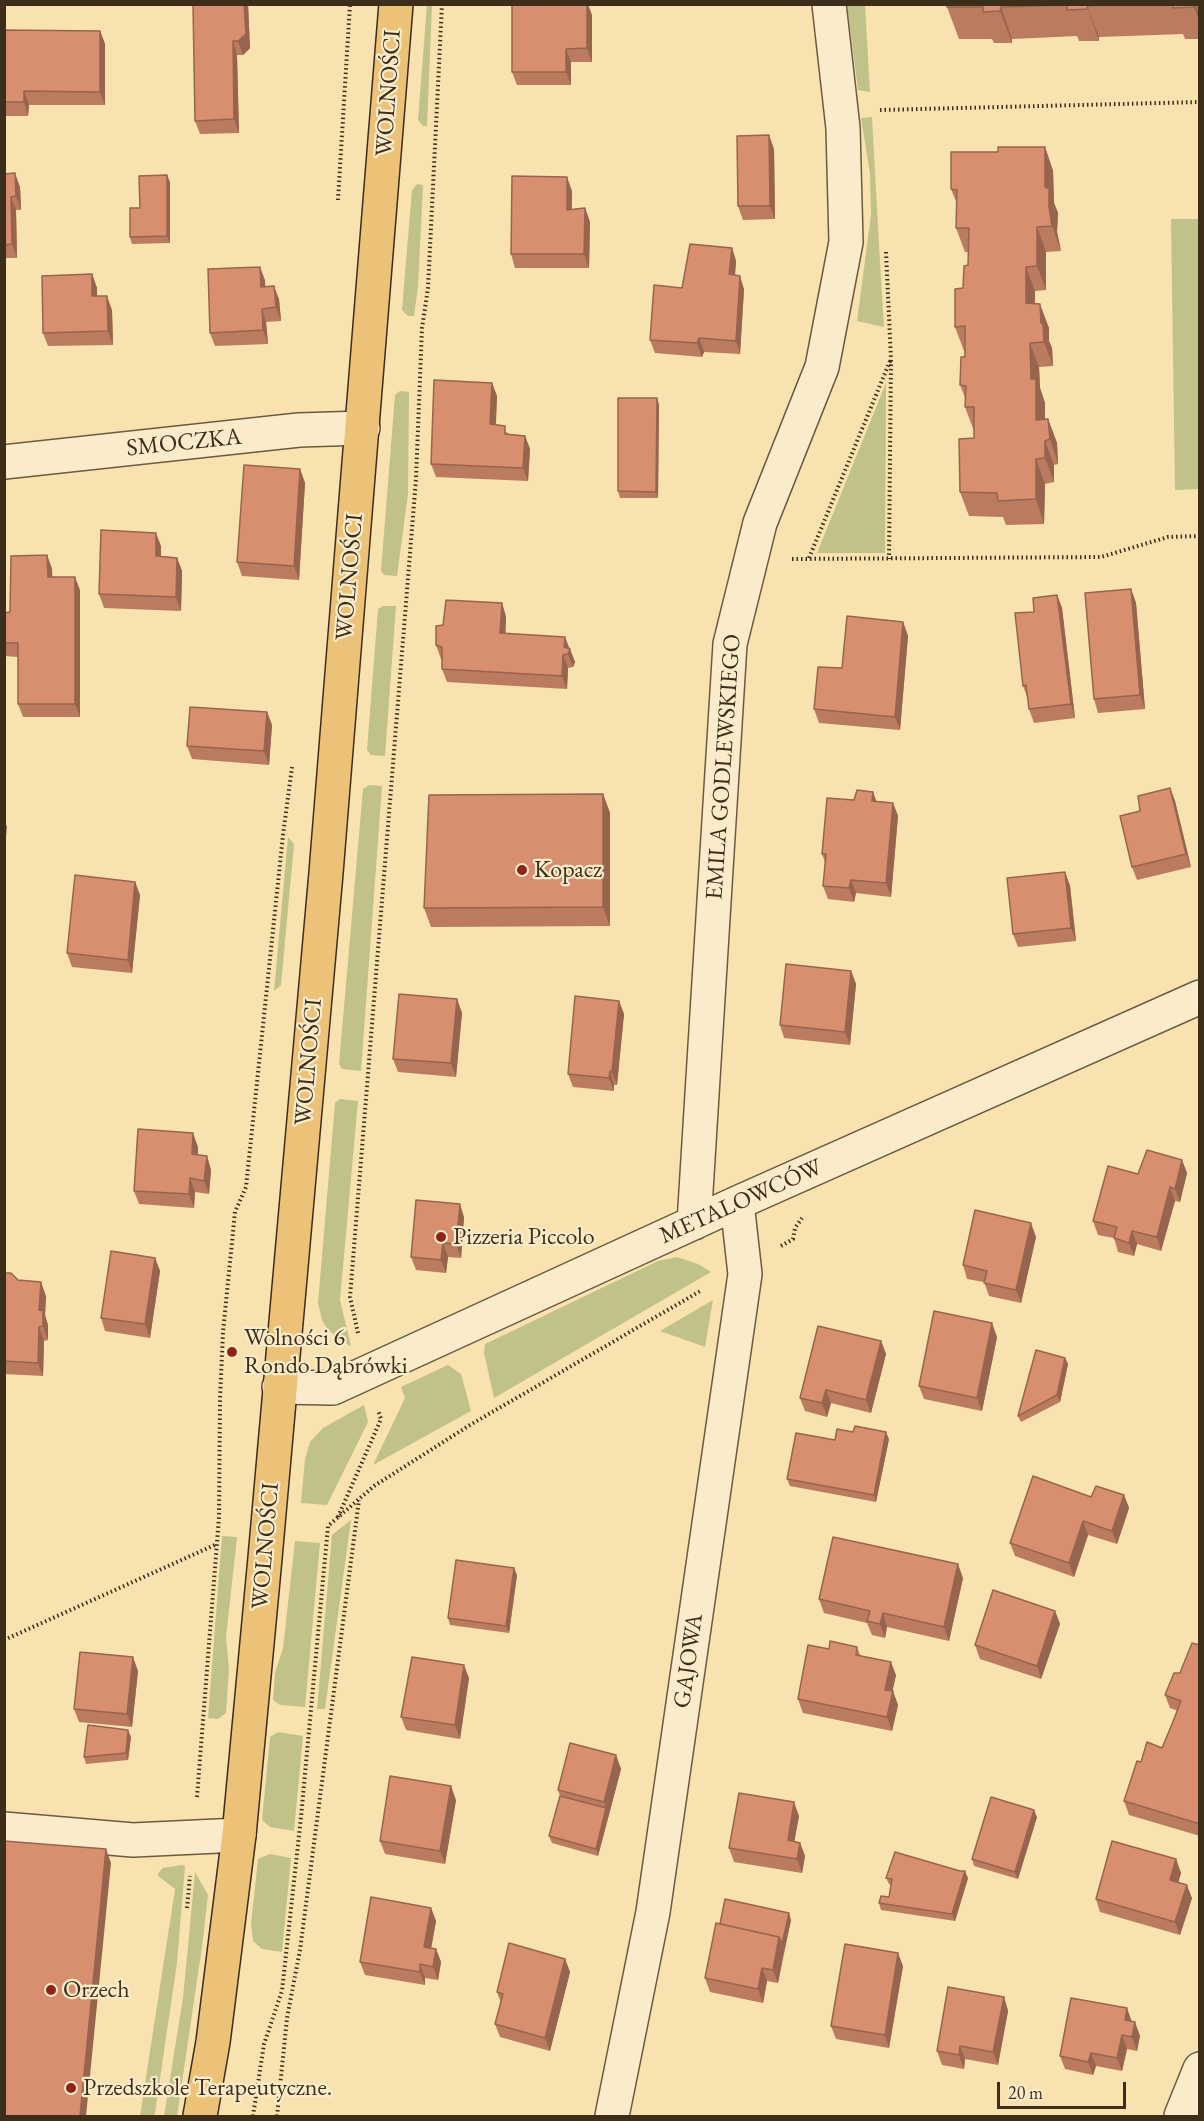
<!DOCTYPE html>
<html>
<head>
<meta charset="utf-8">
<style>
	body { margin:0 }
	#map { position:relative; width:1204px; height:2121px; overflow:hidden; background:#f8e2af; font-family:"EB Garamond",serif }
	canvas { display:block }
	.frame { position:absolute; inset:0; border:6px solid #3d2d1b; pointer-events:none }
	.scale { position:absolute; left:997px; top:2082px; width:129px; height:27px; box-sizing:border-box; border:3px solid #3d2d1b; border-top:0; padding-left:8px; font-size:18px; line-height:21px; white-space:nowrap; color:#3d2d1b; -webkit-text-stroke:4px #faeccb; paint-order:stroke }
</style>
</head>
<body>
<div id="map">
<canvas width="1204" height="2121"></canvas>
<div class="frame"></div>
<div class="scale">20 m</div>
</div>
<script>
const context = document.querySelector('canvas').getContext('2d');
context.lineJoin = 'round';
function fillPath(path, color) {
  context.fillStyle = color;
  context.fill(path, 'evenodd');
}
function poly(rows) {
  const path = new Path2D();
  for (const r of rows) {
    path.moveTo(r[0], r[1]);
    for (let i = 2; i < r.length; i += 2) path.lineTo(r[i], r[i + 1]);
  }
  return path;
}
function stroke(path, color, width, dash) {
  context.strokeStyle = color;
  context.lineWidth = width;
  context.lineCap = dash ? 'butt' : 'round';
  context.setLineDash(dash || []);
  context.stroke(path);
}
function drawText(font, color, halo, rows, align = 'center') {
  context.font = font + ' "EB Garamond",serif';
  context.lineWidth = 4.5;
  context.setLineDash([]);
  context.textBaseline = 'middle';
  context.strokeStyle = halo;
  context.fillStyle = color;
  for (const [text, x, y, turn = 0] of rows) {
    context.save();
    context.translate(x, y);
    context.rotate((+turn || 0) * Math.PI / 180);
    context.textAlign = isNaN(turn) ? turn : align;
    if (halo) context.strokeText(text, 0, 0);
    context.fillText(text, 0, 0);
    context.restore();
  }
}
fillPath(poly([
	[427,5,432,5,427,126,423,126,418,120],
	[847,5,865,5,870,92,858,90],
	[872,117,879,245,884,327,857,321,871,215,870,174,861,118],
	[417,184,423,185,418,286,414,316,408,316,402,310,412,190],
	[1171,219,1199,219,1199,489,1175,490],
	[886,383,885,553,817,553],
	[400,391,409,392,408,494,397,576,384,575,381,571,395,395],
	[383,606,396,606,385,756,371,755,367,750,378,609],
	[369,785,382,786,361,1071,342,1069,339,1064,363,789],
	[288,837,294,844,281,985,274,991],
	[340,1099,358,1101,340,1300,351,1346,340,1341,326,1327,322,1320,318,1303,335,1103],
	[677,1257,698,1264,711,1272,494,1398,484,1353,485,1344,658,1261],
	[713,1300,705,1347,660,1331],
	[448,1365,461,1374,471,1411,373,1465,405,1398,401,1387],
	[364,1405,368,1422,327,1505,301,1503,305,1459,310,1442,323,1428],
	[351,1520,325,1709,317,1709,332,1535],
	[222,1536,237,1537,226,1637,229,1669,226,1713,218,1719,208,1718],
	[295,1541,320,1543,305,1707,280,1705,273,1700,275,1673,283,1648],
	[278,1732,303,1736,294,1831,270,1827,262,1820,270,1737],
	[270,1854,291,1858,282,1952,262,1949,253,1941,251,1924,258,1859],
	[182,1865,185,1866,177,1963,155,2113,154,2116,140,2116,175,1889,158,1876,158,1873,163,1868],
	[195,1872,208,1895,202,1947,177,2116,164,2116,183,1998]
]), '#c0c289');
const minor = poly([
	[4,462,299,430,363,428],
	[694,1223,730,644,760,523,822,367,846,242,843,128,829,4],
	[279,1387,333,1388,737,1203,1200,997],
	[4,1829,133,1840,239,1835],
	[612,2116,653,1912,745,1274,737,1203],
	[1181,2116,1200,2069]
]);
const major = poly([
	[200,2116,213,2042,239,1835,265,1558,326,873,396,4]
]);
stroke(minor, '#6c5a40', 36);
stroke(major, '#3d2d1b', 36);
stroke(poly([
	[880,110,1200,102],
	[338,200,350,4],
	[886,252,891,359,889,559],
	[809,558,890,361],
	[792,559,1101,557,1168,537,1200,536],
	[781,1246,793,1239,795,1228,802,1218],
	[358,1333,350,1297,416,479,422,328,428,288,442,4],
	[338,1517,381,1419,378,1410],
	[4,1640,217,1544],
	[197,1797,219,1517,220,1398,223,1332,235,1212,246,1187,283,835,292,767],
	[187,1908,190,1876],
	[253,2116,264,2044,282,1991,301,1817,328,1526,374,1486,470,1425,702,1290],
	[277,2116,287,2018,300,1950,359,1500]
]), '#3d2d1b', 4, [1.5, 3]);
stroke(minor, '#faeccb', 33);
stroke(major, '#ecc178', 33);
fillPath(poly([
	[193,4,248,4,250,48,243,55,237,55,239,133,200,134,195,121],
	[947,4,1200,4,1200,39,1185,39,1183,34,1099,37,1099,41,1079,41,1077,36,1012,39,1012,43,994,43,992,39,959,39,947,7],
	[592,15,592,62,571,62,571,85,517,85,512,72],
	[4,30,100,31,105,44,105,105,29,105,28,116,4,116],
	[1045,147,1053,171,1054,203,1058,213,1057,232,1061,251,1046,252,1046,290,1035,291,1035,304,1049,328,1049,341,1052,348,1053,366,1039,367,1040,388,1045,403,1045,419,1048,419,1057,443,1058,464,1054,465,1054,482,1045,484,1044,524,1006,525,1003,517,969,516,960,492,974,438,974,431,965,407,966,400,960,385,965,351,964,351,955,327,968,265,968,252,965,252,956,228,957,204,951,189,998,152],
	[774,149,775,219,743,220,738,206],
	[4,174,20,187,21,210,16,210,17,258,4,258],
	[170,182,170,243,132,244,130,237,140,208],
	[572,191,572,210,585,208,590,222,589,268,515,268,511,254],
	[732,248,736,261,735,275,744,289,740,354,704,352,702,357,655,353,650,340,682,288],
	[92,274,97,288,97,296,112,310,113,345,48,346,43,333],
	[265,280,265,287,279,299,281,321,266,322,268,344,215,346,210,333],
	[492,383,497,396,496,425,509,434,525,436,530,449,528,481,436,477,431,464],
	[657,398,659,405,658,498,620,498,618,491],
	[300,469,305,483,299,580,242,576,237,562],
	[161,546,161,556,177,558,182,571,181,611,104,608,99,594],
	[47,555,52,569,52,577,80,590,80,717,23,717,18,704,18,657,4,656,4,613,10,612],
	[1131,589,1136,603,1145,709,1098,713,1094,699],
	[1057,595,1062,608,1075,718,1034,723,1029,709,1028,699,1023,686,1034,612],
	[502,603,506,617,505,633,570,649,575,662,573,667,568,668,567,689,447,682,442,669,442,659,441,659,436,645,443,625],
	[903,622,908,636,900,730,819,723,814,709,842,668],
	[267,712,272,725,269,765,192,759,187,746],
	[1170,788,1175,801,1191,867,1137,880,1132,867,1140,811],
	[873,792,876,801,893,803,898,816,891,897,856,893,854,902,828,899,823,886,825,862,822,854,854,800],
	[603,794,610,813,610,926,431,927,424,908],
	[1065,872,1070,886,1076,941,1018,947,1013,934],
	[135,882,140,895,132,973,72,967,67,953],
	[851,971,856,984,850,1045,784,1038,780,1025],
	[457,999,462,1013,456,1077,398,1072,393,1059],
	[619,1001,624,1014,617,1085,614,1085,614,1091,573,1087,568,1074],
	[198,1147,198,1155,207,1156,211,1170,209,1194,195,1192,194,1208,139,1204,134,1191],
	[1182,1160,1187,1173,1180,1202,1175,1201,1161,1251,1137,1244,1134,1256,1118,1252,1114,1238,1098,1235,1093,1221,1138,1174],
	[464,1217,461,1258,448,1257,446,1273,416,1270,411,1257],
	[1036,1237,1021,1303,989,1296,984,1282,967,1279,963,1265],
	[155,1258,160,1271,150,1338,105,1331,101,1318],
	[4,1273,46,1296,45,1315,48,1325,48,1340,44,1341,43,1376,4,1374],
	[997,1337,982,1411,924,1399,919,1386],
	[881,1341,886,1354,871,1413,831,1403,827,1417,805,1411,800,1398],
	[1065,1358,1068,1364,1060,1402,1021,1422,1018,1416],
	[889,1439,876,1502,790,1486,787,1479,835,1440],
	[1124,1495,1129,1508,1117,1544,1088,1535,1074,1577,1015,1556,1010,1543,1091,1497],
	[517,1575,509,1633,450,1625,448,1618],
	[963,1578,949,1641,887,1627,885,1638,872,1635,867,1623,824,1613,819,1599],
	[1055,1611,1060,1624,1041,1679,980,1659,975,1645],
	[1200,1645,1200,1836,1129,1815,1124,1801,1141,1762,1162,1748,1178,1711,1170,1708,1165,1695],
	[857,1647,860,1655,896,1675,892,1691,898,1705,892,1731,803,1713,798,1699,829,1649],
	[138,1671,132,1727,79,1722,74,1709],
	[469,1678,460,1739,406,1730,401,1717],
	[131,1737,128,1760,86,1764,84,1757],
	[616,1755,621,1769,598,1856,552,1843,549,1836,560,1796,558,1790],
	[456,1800,445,1864,385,1854,380,1841],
	[799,1816,794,1842,800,1843,805,1856,802,1873,734,1862,729,1848],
	[1037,1817,1018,1879,974,1866,972,1859],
	[1176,1859,1181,1873,1178,1882,1192,1898,1180,1935,1100,1912,1096,1899],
	[886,1878,968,1878,955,1921,881,1910,879,1903,889,1897,891,1885,889,1884],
	[431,1908,436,1921,431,1948,436,1949,441,1962,438,1980,425,1978,425,1985,365,1975,360,1962],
	[791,1920,778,1983,767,1981,763,2003,710,1992,705,1978,720,1924],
	[565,1959,570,1972,550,2051,500,2037,495,2024,501,2003,497,1992],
	[903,1966,889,2048,836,2039,831,2026],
	[1004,1997,1008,2011,998,2065,965,2059,964,2069,942,2065,937,2051],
	[1131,2021,1140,2036,1137,2051,1127,2049,1122,2071,1096,2066,1093,2075,1065,2069,1060,2056]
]), '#ba7b5f');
fillPath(poly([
	[244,4,248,4,250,48,243,55,238,41],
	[587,4,588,4,592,15,592,62,587,48],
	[1194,4,1195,4,1200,16,1200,22,1194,7],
	[1087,6,1099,37,1099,41,1088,9],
	[1001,7,1012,39,1012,43,1000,11],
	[100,31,105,44,105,105,100,92],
	[233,41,237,55,239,133,234,119],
	[566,49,571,62,571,85,566,72],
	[24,91,29,105,28,116,24,102],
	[769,135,774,149,775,219,770,206],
	[1045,147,1053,171,1054,203,1058,213,1057,232,1061,251,1052,226,1045,187],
	[15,173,20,187,21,210,16,196],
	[167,175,170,182,170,243,167,236],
	[567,177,572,191,571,224,567,210],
	[11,197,16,210,17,258,12,244],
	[585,208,590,222,589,268,584,254],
	[1037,227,1046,252,1046,290,1037,266],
	[732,248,736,261,734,288,729,274],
	[260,267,265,280,266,300,261,287],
	[1026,267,1035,291,1035,328,1026,303],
	[92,274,97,288,97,309,92,296],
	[740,276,744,289,740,354,736,341],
	[274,286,279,299,281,321,276,307],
	[107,296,112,310,113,345,108,331],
	[1040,304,1049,328,1049,341,1052,348,1053,366,1044,342,1041,323],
	[262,309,266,322,268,344,263,330],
	[699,338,704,352,702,357,697,343],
	[1030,343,1039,367,1040,388,1045,403,1045,444,1036,420,1031,379],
	[492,383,497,396,495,438,490,424],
	[657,398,659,405,658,498,656,492],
	[1048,419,1057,443,1058,464,1050,439],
	[525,436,530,449,528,481,523,468],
	[1045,441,1054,465,1054,482,1045,458],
	[1036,459,1045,484,1044,524,1036,499],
	[300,469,305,483,299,580,294,566],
	[156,533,161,546,161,569,156,556],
	[47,555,52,569,53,591,48,577],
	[177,558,182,571,181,611,176,597],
	[75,577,80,590,80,717,75,704],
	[1131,589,1136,603,1145,709,1140,695],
	[1057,595,1062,608,1075,718,1071,704],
	[502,603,506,617,505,646,500,633],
	[903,622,908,636,900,730,895,717],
	[565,637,575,662,573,667,568,654,564,647],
	[563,655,568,668,567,689,562,676],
	[267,712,272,725,269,765,264,751],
	[1170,788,1175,801,1191,867,1186,854],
	[873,792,878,806,872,801],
	[603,794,610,813,610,926,603,907],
	[893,803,898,816,891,897,886,883],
	[4,819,7,827,4,856],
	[1065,872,1070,886,1076,941,1071,928],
	[851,880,856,893,854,902,849,888],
	[135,882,140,895,132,973,128,960],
	[851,971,856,984,850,1045,845,1032],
	[457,999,462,1013,456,1077,451,1063],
	[619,1001,624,1014,617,1085,612,1072],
	[610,1071,614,1085,614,1091,609,1078],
	[193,1133,198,1147,197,1168,192,1154],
	[207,1156,211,1170,209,1194,204,1181],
	[1182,1160,1187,1173,1180,1202,1175,1189],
	[190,1178,195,1192,194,1208,189,1194],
	[1170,1187,1175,1201,1161,1251,1157,1237],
	[460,1204,464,1217,461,1258,456,1244],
	[1031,1223,1036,1237,1021,1303,1016,1290],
	[1132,1231,1137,1244,1134,1256,1129,1243],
	[443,1243,448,1257,446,1273,441,1260],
	[155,1258,160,1271,150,1338,145,1324],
	[41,1282,46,1296,45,1315,48,1325,48,1340,43,1326,39,1310],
	[992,1323,997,1337,982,1411,977,1398],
	[39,1327,44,1341,43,1376,38,1363],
	[881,1341,886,1354,871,1413,866,1400],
	[1065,1358,1068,1364,1060,1402,1057,1395],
	[826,1390,831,1403,827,1417,822,1403],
	[886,1432,889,1439,876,1502,874,1495],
	[1124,1495,1129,1508,1117,1544,1112,1531],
	[1083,1521,1088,1535,1074,1577,1069,1563],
	[958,1564,963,1578,949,1641,944,1627],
	[514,1568,517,1575,509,1633,506,1626],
	[1055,1611,1060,1624,1041,1679,1037,1666],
	[883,1613,887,1627,885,1638,880,1624],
	[133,1657,138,1671,132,1727,127,1714],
	[891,1662,896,1675,890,1703,885,1690],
	[464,1665,469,1678,460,1739,455,1725],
	[893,1691,898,1705,892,1731,887,1717],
	[128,1730,131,1737,128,1760,126,1753],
	[616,1755,621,1769,598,1856,596,1849,606,1808,604,1802],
	[451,1786,456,1800,445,1864,440,1851],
	[794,1802,799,1816,792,1854,788,1840],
	[1034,1810,1037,1817,1018,1879,1015,1872],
	[800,1843,805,1856,802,1873,797,1859],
	[106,1849,111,1863,86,2116,80,2116],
	[1176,1859,1181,1873,1175,1894,1170,1880],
	[965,1871,968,1878,955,1921,952,1914],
	[1187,1885,1192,1898,1180,1935,1175,1922],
	[431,1908,436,1921,429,1960,424,1947],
	[789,1913,791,1920,784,1951,782,1944],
	[779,1937,784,1951,778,1983,773,1970],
	[436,1949,441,1962,438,1980,433,1967],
	[898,1953,903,1966,889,2048,885,2035],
	[565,1959,570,1972,550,2051,545,2038],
	[420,1964,425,1978,425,1985,420,1972],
	[762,1968,767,1981,763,2003,758,1989],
	[1004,1997,1008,2011,998,2065,993,2052],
	[1127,2008,1132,2022,1125,2020],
	[1135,2022,1140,2036,1137,2051,1132,2037],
	[1122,2035,1127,2049,1122,2071,1117,2058],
	[960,2046,965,2059,964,2069,959,2055],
	[1091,2053,1096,2066,1093,2075,1088,2062]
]), '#97644e');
const building = poly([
	[193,4,244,4,246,34,238,41,233,41,234,119,195,121,193,4],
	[512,4,587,4,587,48,566,49,566,72,512,72,512,4],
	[947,4,1120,4,1087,6,1088,9,1067,10,1067,5,1001,7,1000,11,983,12,983,7,947,7,947,4],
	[1173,4,1194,4,1194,7,1173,8,1173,4],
	[4,30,100,31,100,92,24,91,24,102,4,102,4,30],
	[769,135,770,206,738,206,737,136,769,135],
	[998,147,1045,147,1045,187,1049,189,1049,207,1052,226,1037,227,1037,266,1026,267,1026,303,1040,304,1041,323,1043,324,1044,342,1030,343,1031,379,1036,379,1036,420,1048,419,1050,439,1045,441,1045,458,1036,459,1036,499,998,501,997,493,960,492,959,439,974,438,974,407,965,407,966,386,960,385,961,357,965,357,965,326,955,327,955,289,963,288,964,266,968,265,969,228,956,228,957,190,951,189,951,152,998,152,998,147],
	[15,173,16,196,11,197,12,244,4,245,4,174,15,173],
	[167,175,167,236,130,237,130,208,140,208,139,176,167,175],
	[512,176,567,177,567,210,585,208,584,254,511,254,512,176],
	[690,244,732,248,729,274,740,276,736,341,699,338,697,343,650,340,654,285,682,288,690,244],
	[260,267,261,287,274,286,276,307,262,309,263,330,210,333,208,269,260,267],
	[92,274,92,296,107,296,108,331,43,333,42,276,92,274],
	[434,380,492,383,490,424,505,426,505,434,525,436,523,468,431,464,434,380],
	[618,398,657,398,656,492,618,491,618,398],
	[244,465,300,469,294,566,237,562,244,465],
	[101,530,156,533,156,556,177,558,176,597,99,594,101,530],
	[47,555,48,577,75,577,75,704,18,704,18,643,4,643,4,613,10,612,11,556,47,555],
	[1131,589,1140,695,1094,699,1085,593,1131,589],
	[1057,595,1071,704,1029,709,1026,685,1023,686,1015,613,1034,612,1033,598,1057,595],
	[446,600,502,603,500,633,565,637,564,647,570,649,568,654,563,655,562,676,442,669,442,647,436,645,436,626,443,625,446,600],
	[847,616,903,622,895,717,814,709,818,667,842,668,847,616],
	[190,707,267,712,264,751,187,746,190,707],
	[1170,788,1186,854,1132,867,1120,816,1140,811,1138,796,1170,788],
	[857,790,873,792,872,801,893,803,886,883,851,880,849,888,823,886,826,854,822,854,827,798,854,800,857,790],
	[603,794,603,907,424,908,429,795,603,794],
	[1065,872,1071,928,1013,934,1007,878,1065,872],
	[75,875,135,882,128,960,67,953,75,875],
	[786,964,851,971,845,1032,780,1025,786,964],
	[399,994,457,999,451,1063,393,1059,399,994],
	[575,996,619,1001,612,1072,610,1071,609,1078,568,1074,575,996],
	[138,1129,193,1133,192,1154,207,1156,204,1181,190,1178,189,1194,134,1191,138,1129],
	[1147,1150,1182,1160,1175,1189,1170,1187,1157,1237,1132,1231,1129,1243,1114,1238,1117,1227,1093,1221,1108,1166,1138,1174,1147,1150],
	[416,1200,460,1204,456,1244,443,1243,441,1260,411,1257,416,1200],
	[975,1210,1031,1223,1016,1290,984,1283,987,1271,963,1265,975,1210],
	[111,1251,155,1258,145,1324,101,1318,111,1251],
	[4,1273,11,1273,18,1280,41,1282,39,1310,43,1311,43,1326,39,1327,38,1363,4,1361,4,1273],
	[934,1311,992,1323,977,1398,919,1386,934,1311],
	[818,1326,881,1341,866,1400,826,1390,822,1403,800,1398,818,1326],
	[1036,1350,1065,1358,1057,1395,1018,1416,1036,1350],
	[855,1426,886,1432,874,1495,787,1479,796,1433,835,1440,837,1429,853,1432,855,1426],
	[1033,1476,1091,1497,1096,1486,1124,1495,1112,1531,1083,1521,1069,1563,1010,1543,1033,1476],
	[833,1537,958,1564,944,1627,883,1613,880,1624,867,1621,870,1611,819,1599,833,1537],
	[456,1560,514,1568,506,1626,448,1618,456,1560],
	[993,1590,1055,1611,1037,1666,975,1645,993,1590],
	[830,1641,857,1647,856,1655,891,1662,885,1690,893,1691,887,1717,798,1699,808,1645,829,1649,830,1641],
	[1192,1643,1200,1645,1200,1824,1124,1801,1137,1761,1141,1762,1147,1742,1162,1748,1172,1724,1181,1701,1165,1695,1174,1673,1180,1673,1192,1643],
	[80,1652,133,1657,127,1714,74,1709,80,1652],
	[412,1657,464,1665,455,1725,401,1717,412,1657],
	[88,1725,128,1730,126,1753,84,1757,88,1725],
	[570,1743,616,1755,604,1802,558,1790,570,1743],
	[390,1776,451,1786,440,1851,380,1841,390,1776],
	[739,1793,794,1802,788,1840,800,1843,797,1859,729,1848,739,1793],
	[560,1796,606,1808,596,1849,549,1836,560,1796],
	[991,1797,1034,1810,1015,1872,972,1859,991,1797],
	[4,1841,106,1849,80,2116,4,2116,4,1841],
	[1112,1841,1176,1859,1170,1880,1187,1885,1175,1922,1096,1899,1112,1841],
	[895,1852,960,1871,965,1871,952,1914,879,1903,881,1896,889,1897,892,1879,886,1878,895,1852],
	[371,1897,431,1908,424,1947,436,1949,433,1967,420,1964,420,1972,360,1962,371,1897],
	[725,1899,789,1913,782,1944,779,1937,720,1924,725,1899],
	[716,1923,779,1937,773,1970,762,1968,758,1989,705,1978,716,1923],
	[509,1943,565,1959,545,2038,495,2024,503,1994,497,1992,509,1943],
	[845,1944,898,1953,885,2035,831,2026,845,1944],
	[948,1987,1004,1997,993,2052,960,2046,959,2055,937,2051,948,1987],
	[1071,1998,1127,2008,1125,2020,1135,2022,1132,2037,1122,2035,1117,2058,1091,2053,1088,2062,1060,2056,1071,1998]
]);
fillPath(building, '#d88f6f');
stroke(building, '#97644e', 1.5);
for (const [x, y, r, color] of [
	[522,870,6,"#8f2418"],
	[441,1237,6,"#8f2418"],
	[232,1352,6,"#8f2418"],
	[51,1990,6,"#8f2418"],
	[71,2088,6,"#8f2418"]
]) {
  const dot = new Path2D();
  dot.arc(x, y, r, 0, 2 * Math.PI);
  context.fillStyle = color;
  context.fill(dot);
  stroke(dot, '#faeccb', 2);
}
drawText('24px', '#3d2d1b', '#faeccb', [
	["WOLNOŚCI",389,93,-86],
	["SMOCZKA",184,443,-6],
	["WOLNOŚCI",350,577,-85],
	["EMILA GODLEWSKIEGO",724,767,-86],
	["WOLNOŚCI",309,1062,-85],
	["METALOWCÓW",741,1202,-24],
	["WOLNOŚCI",266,1546,-85],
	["GAJOWA",689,1661,-82]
]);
drawText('24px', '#3d2d1b', '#faeccb', [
	["Kopacz",534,870],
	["Pizzeria Piccolo",453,1237],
	["Wolności 6",244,1338],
	["Rondo Dąbrówki",244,1366],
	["Orzech",63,1990],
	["Przedszkole Terapeutyczne.",83,2088]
], 'left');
</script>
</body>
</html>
